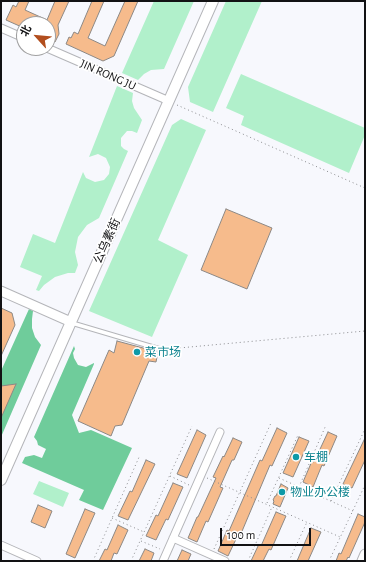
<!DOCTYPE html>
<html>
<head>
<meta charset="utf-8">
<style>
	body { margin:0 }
	#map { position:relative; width:366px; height:562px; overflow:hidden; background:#f7f8fd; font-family:"Alegreya Sans","Noto Sans SC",sans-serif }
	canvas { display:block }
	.frame { position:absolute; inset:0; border:2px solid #121214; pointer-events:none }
	.north { position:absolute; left:16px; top:16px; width:40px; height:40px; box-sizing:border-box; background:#fff; border:1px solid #a0a0a1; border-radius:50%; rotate:297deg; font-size:11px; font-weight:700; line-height:16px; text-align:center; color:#121214 }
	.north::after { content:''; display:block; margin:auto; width:14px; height:18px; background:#b24e1e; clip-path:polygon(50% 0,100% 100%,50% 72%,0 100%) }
	.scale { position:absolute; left:220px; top:528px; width:91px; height:18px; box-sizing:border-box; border:2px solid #121214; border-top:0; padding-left:5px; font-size:12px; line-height:14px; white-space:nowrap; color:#121214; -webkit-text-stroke:3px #fff; paint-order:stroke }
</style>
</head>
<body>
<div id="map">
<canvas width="366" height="562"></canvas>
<div class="frame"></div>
<div class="north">北</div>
<div class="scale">100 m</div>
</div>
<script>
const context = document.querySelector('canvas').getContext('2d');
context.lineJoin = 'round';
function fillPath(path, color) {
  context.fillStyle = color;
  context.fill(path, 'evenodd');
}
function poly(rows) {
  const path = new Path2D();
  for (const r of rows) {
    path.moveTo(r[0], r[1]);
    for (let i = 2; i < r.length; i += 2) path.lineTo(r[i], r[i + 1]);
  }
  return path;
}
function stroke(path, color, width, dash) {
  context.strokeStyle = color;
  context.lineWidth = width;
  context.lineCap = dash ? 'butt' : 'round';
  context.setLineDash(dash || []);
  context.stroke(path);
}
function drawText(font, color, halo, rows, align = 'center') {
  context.font = font + ' "Alegreya Sans","Noto Sans SC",sans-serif';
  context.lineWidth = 3.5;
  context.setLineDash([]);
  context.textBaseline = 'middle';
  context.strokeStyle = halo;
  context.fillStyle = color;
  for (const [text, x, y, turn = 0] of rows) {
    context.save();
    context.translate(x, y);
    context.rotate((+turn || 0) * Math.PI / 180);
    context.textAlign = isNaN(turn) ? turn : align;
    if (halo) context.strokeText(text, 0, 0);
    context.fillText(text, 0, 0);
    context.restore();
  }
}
fillPath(poly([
	[154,1,194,1,164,69,151,70,144,74,138,80,122,73],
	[226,1,262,1,213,112,190,102,188,87],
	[241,74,365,128,365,135,349,173,241,125,244,116,226,108],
	[117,86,133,93,132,101,134,108,142,120,137,133,132,131,127,131,121,138,121,146,124,149,128,151,99,218,87,225,78,237,75,252,78,265,75,273,68,273,55,277,44,285,39,291,36,290,42,276,20,267,33,234,55,243,83,172,86,178,95,182,104,180,109,174,110,167,106,158,98,154,89,157],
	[181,119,206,130,158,240,188,255,152,337,89,311,172,125],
	[39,481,69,493,63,507,33,494]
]), '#b1f0cb');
fillPath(poly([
	[29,309,33,311,32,319,32,328,35,337,41,345,1,437,1,371],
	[74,346,75,349,73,353,74,358,78,365,86,367,94,363,94,364,72,415,79,433,91,430,132,448,103,510,79,500,84,490,22,463,25,457,34,455,42,458,46,449,38,445,37,441,34,437]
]), '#6fcc9b');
const building = poly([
	[19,1,29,1,25,10,47,20,55,1,69,1,58,25,59,34,55,42,48,39,48,24,24,24,24,28,6,20,13,5,16,7,19,1],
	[92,1,104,1,88,38,105,46,125,1,138,1,114,56,103,61,66,44,69,37,71,38,74,32,78,34,92,1],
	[226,209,272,228,247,289,201,270,226,209],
	[1,308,12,313,15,325,1,356,1,308],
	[117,341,158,352,156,362,149,361,122,425,115,426,111,436,78,421,109,350,114,353,117,341],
	[16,384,1,418,1,386,16,384],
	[277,428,287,433,272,466,270,465,240,536,238,535,228,556,218,551,227,530,229,531,260,460,262,461,277,428],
	[197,430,206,435,187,478,177,474,197,430],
	[328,432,337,436,324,466,322,465,313,487,303,482,312,461,314,462,328,432],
	[299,437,309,441,293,477,283,473,299,437],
	[233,438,242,442,234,460,232,460,220,487,223,488,208,522,206,521,197,542,188,538,197,517,198,517,216,478,213,477,223,456,224,457,233,438],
	[365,438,365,460,352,488,343,484,365,438],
	[146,460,155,464,128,520,118,516,130,491,132,492,146,460],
	[173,483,183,487,168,520,166,519,156,540,146,536,156,515,158,516,173,483],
	[281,484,288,488,280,507,273,504,274,501,273,500,275,496,276,496,281,484],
	[38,505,52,511,45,528,31,522,38,505],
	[85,509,95,513,75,558,66,554,85,509],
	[276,512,286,516,271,550,269,549,263,561,251,561,259,544,261,546,276,512],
	[358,514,365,517,365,522,349,558,348,557,346,561,336,561,339,553,341,554,358,514],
	[118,525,128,530,117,554,114,553,111,561,99,561,105,549,107,550,118,525],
	[311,528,321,532,308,561,297,561,311,528],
	[145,549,154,553,151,561,139,561,145,549],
	[182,550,191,554,188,561,177,561,182,550]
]);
fillPath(building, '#f6bb8c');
stroke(building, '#8c8885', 1);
const service = poly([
	[72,323,163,350]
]);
const minor = poly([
	[1,28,24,38],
	[47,48,169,101],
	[173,538,225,561],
	[1,545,37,561],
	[163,561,220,432]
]);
const tertiary = poly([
	[1,291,71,322],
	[362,561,365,554]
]);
const secondary = poly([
	[1,480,213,1]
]);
stroke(service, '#b4b5b9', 5.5);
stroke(minor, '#b4b5b9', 9);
stroke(tertiary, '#b4b5b9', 11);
stroke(secondary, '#b4b5b9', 12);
stroke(poly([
	[177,105,365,188],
	[168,349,365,331],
	[170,476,189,485],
	[207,478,340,537],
	[279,478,353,511],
	[299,487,326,425],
	[331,501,365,429],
	[267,503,298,435],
	[112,518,144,532],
	[141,541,160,549],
	[214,549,271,423],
	[93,561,140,455],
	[131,561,192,426],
	[248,561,272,507],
	[289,561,307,522],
	[329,561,365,485]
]), '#898a8d', 1, [1, 3]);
stroke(service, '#fff', 3.5);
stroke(minor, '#fff', 7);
stroke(tertiary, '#fff', 9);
stroke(secondary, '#fff', 10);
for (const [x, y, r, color] of [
	[137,352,4,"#0f9aa8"],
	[296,457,4,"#0f9aa8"],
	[282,492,4,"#0f9aa8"]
]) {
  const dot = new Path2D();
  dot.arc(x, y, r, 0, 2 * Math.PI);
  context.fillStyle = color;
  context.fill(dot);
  stroke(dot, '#fff', 1.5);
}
drawText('12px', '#121214', '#fff', [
	["JIN RONG JU",108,75,24],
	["公乌素街",107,241,-66]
]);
drawText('12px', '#0d838f', '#fff', [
	["菜市场",145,352],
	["车棚",304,457],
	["物业办公楼",290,492]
], 'left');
</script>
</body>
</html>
